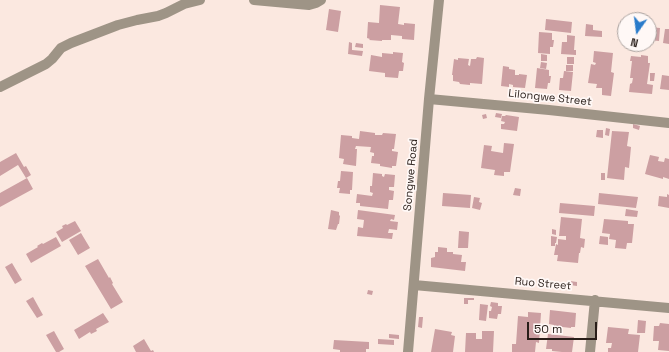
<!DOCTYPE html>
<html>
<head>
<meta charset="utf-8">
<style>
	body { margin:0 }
	#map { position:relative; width:669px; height:352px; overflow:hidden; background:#fbe8e0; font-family:"Space Grotesk",sans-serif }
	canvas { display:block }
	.north { position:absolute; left:617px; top:12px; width:40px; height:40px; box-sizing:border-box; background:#fff8f6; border:1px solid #a9a19e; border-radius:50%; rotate:194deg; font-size:11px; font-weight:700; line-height:16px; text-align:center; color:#291e19 }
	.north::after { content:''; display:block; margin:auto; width:14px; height:18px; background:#2a7bca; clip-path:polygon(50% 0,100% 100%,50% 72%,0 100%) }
	.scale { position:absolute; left:527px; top:322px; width:70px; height:18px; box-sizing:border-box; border:2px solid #291e19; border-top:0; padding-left:5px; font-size:12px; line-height:14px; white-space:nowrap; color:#291e19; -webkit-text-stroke:3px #fff8f6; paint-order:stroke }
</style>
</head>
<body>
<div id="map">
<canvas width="669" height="352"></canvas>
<div class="north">N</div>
<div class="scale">50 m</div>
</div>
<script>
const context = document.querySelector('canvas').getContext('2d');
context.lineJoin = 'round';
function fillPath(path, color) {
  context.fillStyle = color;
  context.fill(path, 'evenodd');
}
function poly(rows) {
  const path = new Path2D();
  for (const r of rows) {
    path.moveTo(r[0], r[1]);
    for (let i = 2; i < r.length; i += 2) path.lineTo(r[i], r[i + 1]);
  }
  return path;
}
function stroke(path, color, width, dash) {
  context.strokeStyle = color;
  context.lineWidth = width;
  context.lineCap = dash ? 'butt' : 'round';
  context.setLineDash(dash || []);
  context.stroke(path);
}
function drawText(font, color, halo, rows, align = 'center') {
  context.font = font + ' "Space Grotesk",sans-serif';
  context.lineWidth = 3.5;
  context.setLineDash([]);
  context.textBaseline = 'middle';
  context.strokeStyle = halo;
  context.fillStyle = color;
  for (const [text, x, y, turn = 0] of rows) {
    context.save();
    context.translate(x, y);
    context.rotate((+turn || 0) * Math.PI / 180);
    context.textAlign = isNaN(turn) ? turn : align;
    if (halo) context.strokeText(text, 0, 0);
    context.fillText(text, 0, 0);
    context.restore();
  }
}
fillPath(poly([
	[380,5,400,7,398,24,404,25,404,23,415,24,414,40,402,39,402,36,391,35,391,40,382,40,382,41,369,40,370,39,367,38,368,22,379,23],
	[329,9,341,11,338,32,326,30],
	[546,19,572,22,571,33,545,30],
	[586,24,593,25,593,30,602,31,602,37,585,36],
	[649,27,660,28,659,41,649,40],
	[665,29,669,29,669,44,663,43],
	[539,32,552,33,552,40,554,40,553,47,550,47,550,54,538,53],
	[567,35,575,36,574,50,576,50,576,55,561,54,562,42,567,42],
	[349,42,352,43,352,50,363,51,362,56,348,54],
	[356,43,363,44,363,48,355,47],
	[594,51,613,53,611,72,614,73,611,96,602,95,602,88,596,88,597,84,588,83,591,64,595,65,596,63,593,62],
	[393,52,403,53,402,62,404,63,403,71,399,71,398,78,385,77,385,73,369,71,371,55,382,57,382,53,393,54],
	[541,54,547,55,547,61,541,61],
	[641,55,648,56,648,63,650,63,647,84,653,85,652,94,629,92,630,84,632,83,633,78,630,78,632,61,630,61,631,56,641,57],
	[477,57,484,58,482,84,470,83,470,85,460,84,459,82,453,81,453,75,452,75,454,59,458,60,458,58,469,59,468,65,470,66,471,59,476,59],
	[567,57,574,57,574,64,567,64],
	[541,62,547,63,546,69,540,68],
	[566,65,573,65,573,71,566,71],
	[503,66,509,67,509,69,515,70,515,75,519,75,519,74,527,75,525,88,513,87,513,85,509,84,509,87,501,86],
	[537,68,549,70,549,76,551,76,550,83,548,83,547,89,535,88],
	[564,71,573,72,571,91,559,90,560,78,563,78],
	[650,73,655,73,654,81,650,81],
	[662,75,669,76,669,90,660,89],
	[496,113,502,114,501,118,495,117],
	[486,114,487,118,483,119,482,115],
	[506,115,519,117,517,131,501,129,501,124,504,124,505,122,501,121,502,116,505,116],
	[633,124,640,126,639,130,633,128],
	[606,128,610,129,609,136,605,135],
	[597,130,603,130,603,138,596,137],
	[360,131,375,133,375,135,382,135,383,133,396,134,394,149,392,149,392,151,398,152,396,166,392,166,392,168,380,166,380,164,371,163,372,156,374,156,374,153,370,152,371,147,356,146,355,149,357,149,356,166,343,164,344,159,339,158,341,135,352,136,352,138,359,139],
	[612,131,629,132,627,146,631,147,629,168,625,167,624,180,607,178],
	[504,143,514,144,510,172,504,172,504,176,494,175,495,170,481,168,484,145,492,146,491,151,503,153],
	[16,153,24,167,26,166,31,175,26,178,18,165,0,176,0,162],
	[650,155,659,157,658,161,664,162,665,158,669,159,669,179,663,177,663,179,645,174],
	[341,171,353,172,352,190,350,190,350,194,339,193,340,188,337,188,338,181,340,181],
	[373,173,382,174,382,176,384,177,385,174,395,175,394,187,389,187,389,190,394,191,393,200,389,200,388,209,360,206,360,203,356,203,357,194,372,196,373,193,370,192,370,186,372,186],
	[601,173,605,173,605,180,601,180],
	[27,178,33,189,0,207,0,193],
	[515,188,521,189,520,196,513,195],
	[443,193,471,195,470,208,442,206],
	[599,193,638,197,636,208,598,204],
	[667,194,669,195,669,208,658,206,659,196,667,197],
	[474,197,480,198,479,202,482,203,480,210,472,208],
	[560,203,595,206,594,216,559,213],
	[626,209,638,211,637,217,625,216],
	[331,210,339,212,339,215,340,216,339,224,338,224,336,230,328,229],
	[358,210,395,215,394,220,391,219,390,221,398,222,397,230,389,229,388,233,393,233,392,239,357,236,358,227,363,228,364,220,357,219],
	[561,217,582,219,580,238,585,239,584,248,581,247,580,253,579,253,578,263,557,261,558,255,554,255,556,244,558,245,558,239,566,240,566,236,559,236],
	[604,219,628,221,628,224,634,224,632,243,627,243,626,249,615,248,616,240,609,239,610,234,602,233],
	[75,221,81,231,62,242,56,232,63,228,62,226,66,224,67,225],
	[552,229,556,230,556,235,552,234],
	[459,231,469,232,468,248,458,248],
	[81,233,90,248,78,255,69,240],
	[551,236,557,237,556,243,555,243,555,246,551,246],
	[600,236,608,237,608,245,599,244],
	[56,237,61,246,31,263,26,254,38,247,37,246,42,243,43,244],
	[438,247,447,248,447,252,453,252,453,254,462,255,461,262,466,262,465,271,431,267,431,258,435,257,435,252,438,252],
	[98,259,109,278,110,277,113,283,112,284,123,302,111,309,85,266],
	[12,263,22,280,15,284,5,267],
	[570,281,577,282,577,286,570,285],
	[368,290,373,291,372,295,367,294],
	[33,297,43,315,37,318,26,301],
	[464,298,474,298,474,300,468,300,468,304,464,304],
	[491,302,498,303,498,306,502,306,501,314,498,314,497,319,489,318,489,311,491,311,492,307,490,306],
	[480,304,488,305,486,321,479,320],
	[550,310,576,313,575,327,571,327,571,328,554,326,554,325,549,324],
	[528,312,541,313,539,343,536,342,535,352,512,352,512,344,516,344,518,316,528,317],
	[103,313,109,322,96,329,97,331,91,334,90,332,79,339,74,330],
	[419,317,423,317,422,328,418,327],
	[638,320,646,321,645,333,637,333],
	[660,323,669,324,669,351,658,350,659,341,653,341,654,326,659,326],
	[608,327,629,329,628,334,640,335,638,352,608,352,608,348,611,348,612,343,606,343],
	[435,329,452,332,451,335,455,336,453,352,431,352],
	[54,331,64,349,59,352,56,352,46,335],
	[482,331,494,331,493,352,465,352,466,333,476,333,476,339,482,339],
	[389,334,399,335,399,339,389,338],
	[548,334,574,337,572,352,562,352,552,351,552,349,546,349],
	[144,339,151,351,153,350,154,352,136,352,133,346],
	[378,339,394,340,394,345,378,344],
	[334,340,369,342,369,349,366,349,366,352,340,352,340,350,333,349]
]), '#cc9fa2');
stroke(poly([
	[254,0,309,5,316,3,321,0],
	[0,87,46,64,52,59,61,48,71,43,118,25,137,20,158,16,166,13,184,4,200,0],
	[429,99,549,110,669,123],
	[414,285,669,308],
	[408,352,429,99,439,0],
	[590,352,595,300]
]), '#9e9486', 10);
drawText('11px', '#291e19', '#fff8f6', [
	["Lilongwe Street",550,98,6],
	["Songwe Road",411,175,-85],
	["Ruo Street",543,284,5]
]);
</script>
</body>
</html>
